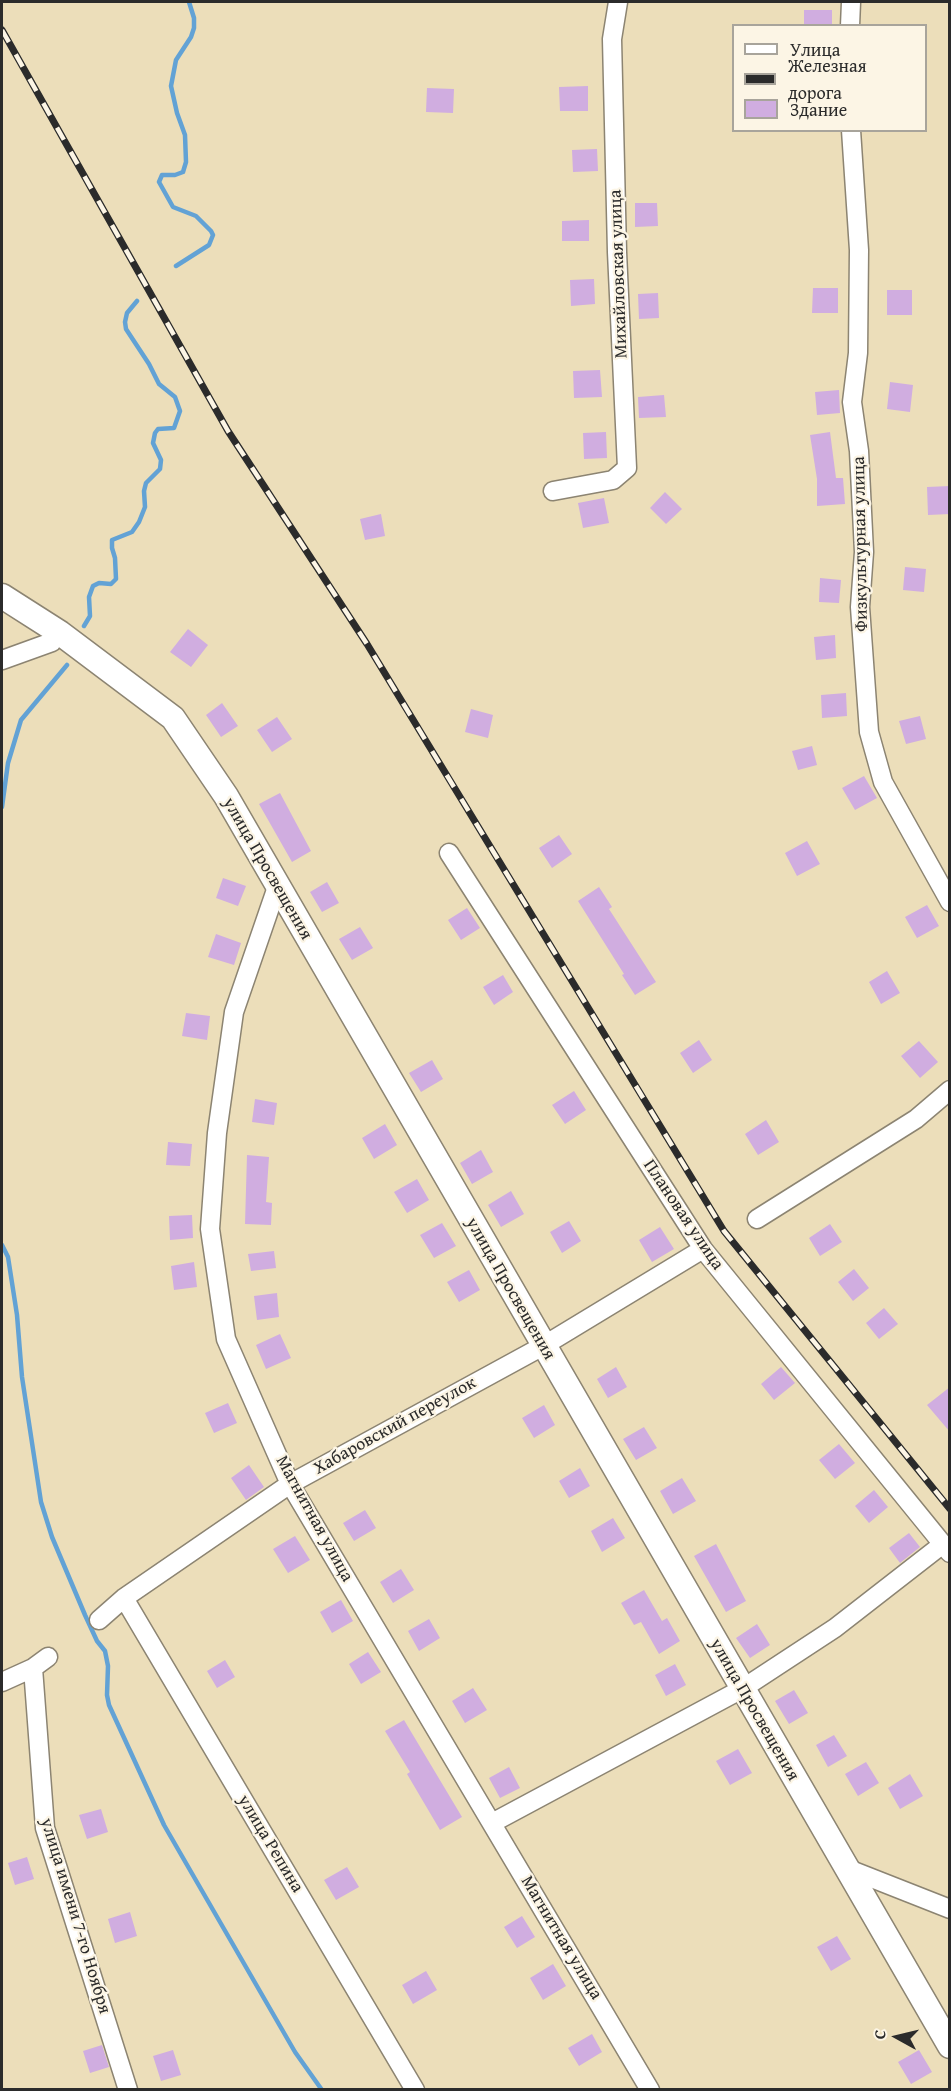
<!DOCTYPE html>
<html>
<head>
<meta charset="utf-8">
<style>
	body { margin:0 }
	#map { position:relative; width:951px; height:2091px; overflow:hidden; background:#ecdeba; font-family:"Gentium Book Plus",serif }
	canvas { display:block }
	.frame { position:absolute; inset:0; border:3px solid #2b2b2b; pointer-events:none }
	.legend { position:absolute; left:732px; top:24px; width:195px; height:108px; box-sizing:border-box; background:#fcf5e5; border:2px solid #a8a49b; margin:0; padding:8px 10px; list-style:none; font-size:18px; color:#2b2b2b }
	.legend li { display:flex; align-items:center; gap:12px; height:30px }
	.legend b { width:30px; border:2px solid #a8a49b }
	.north { position:absolute; left:867px; top:2007px; width:60px; height:60px; -webkit-text-stroke:4px #fcf5e5; paint-order:stroke; rotate:278deg; font-size:16px; font-weight:700; line-height:24px; text-align:center; color:#2b2b2b }
	.north::after { content:''; display:block; margin:auto; width:21px; height:27px; background:#2b2b2b; clip-path:polygon(50% 0,100% 100%,50% 72%,0 100%) }
</style>
</head>
<body>
<div id="map">
<canvas width="951" height="2091"></canvas>
<div class="frame"></div>
<ul class="legend">
<li><b style="height:8px;background:#fff"></b>Улица</li>
<li><b style="height:8px;background:#2b2b2b"></b>Железная дорога</li>
<li><b style="height:16px;background:#d0ade0"></b>Здание</li>
</ul>
<div class="north">С</div>
</div>
<script>
const context = document.querySelector('canvas').getContext('2d');
context.lineJoin = 'round';
function poly(rows) {
  const path = new Path2D();
  for (const r of rows) {
    path.moveTo(r[0], r[1]);
    for (let i = 2; i < r.length; i += 2) path.lineTo(r[i], r[i + 1]);
  }
  return path;
}
function stroke(path, color, width, dash) {
  context.strokeStyle = color;
  context.lineWidth = width;
  context.lineCap = dash ? 'butt' : 'round';
  context.setLineDash(dash || []);
  context.stroke(path);
}
function fillPath(path, color) {
  context.fillStyle = color;
  context.fill(path, 'evenodd');
}
function drawText(font, color, halo, rows, align = 'center') {
  context.font = font + ' "Gentium Book Plus",serif';
  context.lineWidth = 4.5;
  context.setLineDash([]);
  context.textBaseline = 'middle';
  context.strokeStyle = halo;
  context.fillStyle = color;
  for (const [text, x, y, turn = 0] of rows) {
    context.save();
    context.translate(x, y);
    context.rotate((+turn || 0) * Math.PI / 180);
    context.textAlign = isNaN(turn) ? turn : align;
    if (halo) context.strokeText(text, 0, 0);
    context.fillText(text, 0, 0);
    context.restore();
  }
}
stroke(poly([
	[176,266,209,245,213,235,211,231,196,216,173,207,159,182,162,175,175,175,183,172,186,162,185,135,177,113,171,86,176,60,191,37,194,28,194,18,189,2],
	[84,626,90,616,89,597,93,586,99,583,111,584,116,579,115,558,112,548,112,540,132,532,139,522,145,507,144,491,146,483,160,469,161,460,153,443,155,433,158,429,174,428,180,411,175,397,159,384,149,364,126,329,125,322,127,313,137,301],
	[2,807,8,763,21,720,67,665],
	[2,1245,8,1257,17,1315,22,1377,41,1502,52,1537,85,1615,97,1641,105,1651,108,1666,107,1695,109,1705,164,1825,295,2052,322,2090]
]), '#62a2d5', 4.5);
fillPath(poly([
	[804,10,832,10,832,26,804,26],
	[588,86,588,111,560,111,559,87],
	[427,88,454,89,453,113,426,112],
	[597,149,598,171,573,172,572,150],
	[635,203,657,203,658,226,635,227],
	[589,220,589,241,562,241,562,221],
	[594,279,595,304,571,306,570,280],
	[813,288,838,288,838,313,812,313],
	[887,290,912,290,912,315,887,315],
	[658,293,659,318,639,319,638,294],
	[600,370,602,397,574,398,573,371],
	[890,382,913,385,910,412,887,409],
	[839,390,840,413,817,415,815,392],
	[664,395,666,417,639,418,638,397],
	[606,432,607,458,584,459,583,433],
	[830,432,836,478,843,478,845,504,817,506,817,479,810,435],
	[950,486,950,514,928,515,927,487],
	[665,492,682,509,666,524,650,508],
	[604,498,609,523,583,528,578,503],
	[381,514,385,536,365,540,360,519],
	[905,567,926,569,924,592,903,590],
	[820,578,841,580,839,603,819,602],
	[188,629,208,645,191,667,170,652],
	[835,635,836,658,816,660,814,637],
	[846,693,847,716,822,718,821,695],
	[222,703,238,726,221,737,206,715],
	[471,709,493,715,488,738,465,732],
	[920,716,926,739,906,744,899,721],
	[277,717,292,739,272,752,257,730],
	[812,746,817,765,798,770,792,751],
	[864,776,877,798,855,810,842,788],
	[280,793,311,851,292,862,259,804],
	[559,835,572,854,552,868,539,848],
	[807,841,820,864,797,876,785,853],
	[223,878,246,886,238,906,216,898],
	[327,882,339,903,322,912,310,892],
	[599,887,612,907,609,909,656,982,635,995,622,975,624,974,578,901],
	[927,905,939,926,917,938,905,917],
	[467,908,480,928,461,940,448,920],
	[360,927,373,948,352,960,339,939],
	[216,934,241,943,234,965,208,957],
	[887,971,900,993,881,1004,869,982],
	[503,975,513,992,494,1005,483,987],
	[186,1013,210,1016,207,1040,182,1036],
	[699,1040,712,1060,693,1073,680,1053],
	[919,1041,938,1062,920,1078,901,1056],
	[432,1060,443,1079,421,1092,409,1073],
	[574,1091,586,1110,565,1124,552,1105],
	[255,1099,277,1103,274,1125,252,1122],
	[766,1120,779,1142,758,1155,745,1134],
	[385,1124,397,1145,374,1159,362,1138],
	[168,1142,192,1144,190,1166,166,1165],
	[481,1150,493,1172,472,1184,460,1163],
	[247,1155,269,1157,266,1202,272,1203,271,1225,245,1224],
	[417,1179,429,1200,407,1213,394,1192],
	[511,1191,524,1214,501,1227,488,1205],
	[192,1215,193,1238,170,1240,169,1216],
	[569,1221,581,1241,562,1253,550,1232],
	[442,1223,456,1246,434,1258,420,1235],
	[830,1224,842,1242,820,1256,809,1238],
	[660,1227,674,1249,652,1262,639,1240],
	[274,1251,276,1268,251,1271,248,1254],
	[194,1262,197,1287,174,1290,171,1266],
	[854,1269,869,1288,853,1301,838,1282],
	[469,1270,480,1290,459,1302,447,1282],
	[277,1293,279,1317,257,1320,254,1296],
	[884,1308,898,1324,879,1339,866,1323],
	[280,1334,291,1358,266,1369,256,1345],
	[616,1367,627,1387,608,1398,597,1379],
	[781,1367,795,1383,774,1400,761,1384],
	[950,1387,950,1432,927,1405],
	[228,1403,237,1423,214,1433,205,1413],
	[544,1405,555,1425,534,1438,522,1418],
	[644,1427,657,1448,636,1460,623,1439],
	[839,1444,855,1463,835,1479,819,1460],
	[249,1465,264,1487,246,1500,231,1478],
	[580,1468,590,1486,569,1498,559,1481],
	[682,1478,696,1501,673,1514,660,1491],
	[874,1490,888,1507,869,1523,855,1506],
	[365,1510,376,1528,354,1541,343,1523],
	[613,1518,625,1538,602,1552,591,1531],
	[909,1533,920,1547,900,1563,889,1548],
	[295,1536,310,1560,288,1573,273,1549],
	[716,1544,746,1601,726,1612,694,1556],
	[401,1569,414,1590,393,1603,380,1582],
	[644,1590,662,1621,667,1618,680,1641,659,1654,641,1622,634,1625,621,1603],
	[341,1600,353,1621,332,1633,320,1612],
	[429,1619,440,1638,419,1651,408,1631],
	[757,1624,770,1645,750,1658,736,1638],
	[368,1652,381,1672,361,1684,349,1664],
	[225,1660,235,1677,217,1688,207,1671],
	[675,1664,686,1685,666,1696,655,1675],
	[473,1688,487,1710,465,1723,452,1701],
	[794,1690,808,1713,789,1724,775,1701],
	[404,1720,462,1817,440,1830,407,1774,410,1772,385,1731],
	[834,1735,847,1756,828,1767,816,1745],
	[738,1749,752,1773,730,1785,716,1761],
	[866,1762,879,1783,858,1796,845,1774],
	[509,1767,520,1788,500,1798,489,1778],
	[910,1774,923,1796,900,1809,888,1788],
	[101,1809,108,1832,87,1839,79,1815],
	[27,1857,34,1879,15,1885,8,1863],
	[347,1867,359,1887,336,1900,324,1880],
	[130,1912,137,1936,115,1943,108,1919],
	[522,1916,535,1937,517,1948,504,1927],
	[837,1936,851,1959,831,1971,817,1947],
	[553,1964,566,1986,543,2000,530,1978],
	[426,1971,437,1990,413,2004,402,1985],
	[592,2034,602,2052,579,2066,568,2048],
	[102,2045,109,2067,90,2073,83,2051],
	[173,2050,181,2075,161,2081,153,2056],
	[919,2050,932,2072,911,2084,898,2062]
]), '#d0ade0');
const minor = poly([
	[850,26,851,2],
	[851,130,859,250,858,353,852,402,859,451,864,552,860,607,869,732,883,782,950,902],
	[553,491,613,480,627,468,617,252,612,39,618,2],
	[2,660,52,642],
	[449,853,703,1249,950,1553],
	[277,887,234,1012,217,1133,210,1229,226,1339,290,1484,650,2090],
	[757,1219,916,1119,950,1090],
	[124,1598,415,2090],
	[99,1620,124,1598,290,1484,543,1346,703,1249],
	[33,1668,45,1828,128,2090],
	[2,1682,33,1668,48,1657],
	[492,1823,742,1689,835,1628,943,1544],
	[846,1868,950,1909]
]);
const tertiary = poly([
	[2,596,60,633,173,718,226,796,950,2046]
]);
stroke(minor, '#8c8472', 21);
stroke(tertiary, '#8c8472', 27);
stroke(minor, '#fff', 18);
stroke(tertiary, '#fff', 24);
const rail = poly([
	[2,30,228,431,367,644,724,1231,950,1509]
]);
stroke(rail, '#2b2b2b', 7);
stroke(rail, '#fcf5e5', 4.5, [14]);
drawText('18px', '#2b2b2b', '#fcf5e5', [
	["Михайловская улица",619,274,-92],
	["Физкультурная улица",861,544,-91],
	["улица Просвещения",267,869,60],
	["Плановая улица",683,1215,56],
	["улица Просвещения",510,1289,60],
	["Хабаровский переулок",395,1426,-29],
	["Магнитная улица",314,1519,61],
	["улица Просвещения",754,1710,60],
	["улица Репина",270,1844,59],
	["улица имени 7-го Ноября",75,1916,73],
	["Магнитная улица",561,1938,59]
]);
</script>
</body>
</html>
